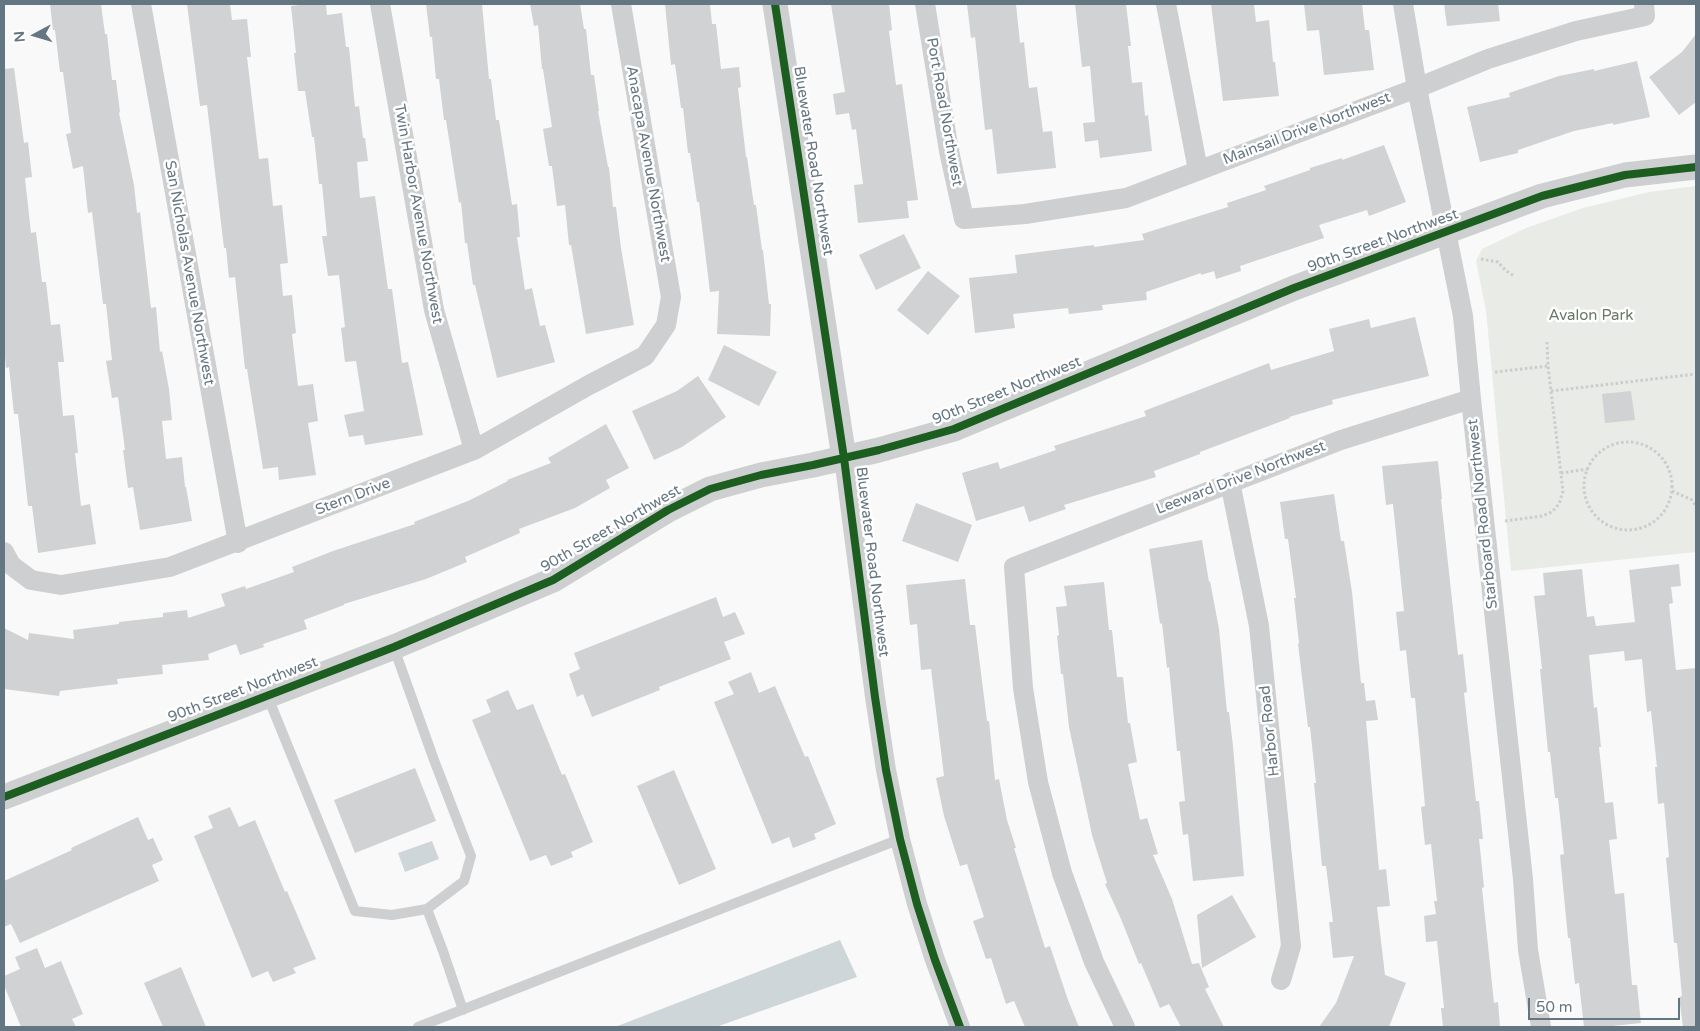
<!DOCTYPE html>
<html>
<head>
<meta charset="utf-8">
<style>
	body { margin:0 }
	#map { position:relative; width:1700px; height:1031px; overflow:hidden; background:#f9f9f9; font-family:"Varela Round",sans-serif }
	canvas { display:block }
	.frame { position:absolute; inset:0; border:5px solid #657683; pointer-events:none }
	.north { position:absolute; left:10px; top:10px; width:50px; height:50px; -webkit-text-stroke:4px #fff; paint-order:stroke; rotate:264deg; font-size:14px; font-weight:700; line-height:20px; text-align:center; color:#657683 }
	.north::after { content:''; display:block; margin:auto; width:18px; height:22px; background:#657683; clip-path:polygon(50% 0,100% 100%,50% 72%,0 100%) }
	.scale { position:absolute; left:1528px; top:998px; width:152px; height:22px; box-sizing:border-box; border:2px solid #657683; border-top:0; padding-left:6px; font-size:15px; line-height:18px; white-space:nowrap; color:#657683; -webkit-text-stroke:4px #fff; paint-order:stroke }
</style>
</head>
<body>
<div id="map">
<canvas width="1700" height="1031"></canvas>
<div class="frame"></div>
<div class="north">N</div>
<div class="scale">50 m</div>
</div>
<script>
const context = document.querySelector('canvas').getContext('2d');
context.lineJoin = 'round';
function fillPath(path, color) {
  context.fillStyle = color;
  context.fill(path, 'evenodd');
}
function poly(rows) {
  const path = new Path2D();
  for (const r of rows) {
    if (r.length === 3) {
      path.moveTo(r[0] + r[2], r[1]);
      path.arc(r[0], r[1], r[2], 0, 2 * Math.PI);
      continue;
    }
    path.moveTo(r[0], r[1]);
    for (let i = 2; i < r.length; i += 2) path.lineTo(r[i], r[i + 1]);
  }
  return path;
}
function stroke(path, color, width, dash) {
  context.strokeStyle = color;
  context.lineWidth = width;
  context.lineCap = dash ? 'butt' : 'round';
  context.setLineDash(dash || []);
  context.stroke(path);
}
function drawText(font, color, halo, rows, align = 'center') {
  context.font = font + ' "Varela Round",sans-serif';
  context.lineWidth = 5;
  context.setLineDash([]);
  context.textBaseline = 'middle';
  context.strokeStyle = halo;
  context.fillStyle = color;
  for (const [text, x, y, turn = 0] of rows) {
    context.save();
    context.translate(x, y);
    context.rotate((+turn || 0) * Math.PI / 180);
    context.textAlign = isNaN(turn) ? turn : align;
    if (halo) context.strokeText(text, 0, 0);
    context.fillText(text, 0, 0);
    context.restore();
  }
}
fillPath(poly([
	[1696,186,1696,552,1511,571,1486,311,1476,261,1482,249,1526,228,1583,208,1649,192]
]), '#e8ebe6');
fillPath(poly([
	[432,841,439,859,405,872,398,853],
	[840,940,857,977,716,1027,615,1027]
]), '#ced6d9');
fillPath(poly([
	[50,4,101,4,105,34,107,34,112,80,116,80,120,112,119,113,134,185,137,213,140,212,151,308,156,307,160,352,162,351,169,389,172,420,162,421,166,459,182,457,185,487,186,487,192,521,140,530,133,487,128,488,123,450,125,450,118,397,112,398,106,361,112,360,106,304,103,304,92,212,88,213,83,166,73,169,66,134,71,133,63,72,60,72,55,30,53,30],
	[187,4,230,4,232,20,247,19,251,57,247,57,259,159,268,158,273,206,282,205,288,263,280,264,283,296,292,295,296,333,292,334,298,386,313,384,318,421,308,423,316,475,279,480,278,467,263,469,247,369,245,369,235,277,229,278,226,248,224,248,207,105,200,106],
	[310,4,326,4,327,15,342,13,346,47,349,47,355,107,359,106,363,138,365,138,368,161,357,162,360,198,375,196,388,289,392,289,402,363,408,362,423,435,365,445,363,435,349,437,344,415,364,411,356,361,345,362,341,328,345,327,339,275,328,276,322,236,327,236,322,184,319,184,314,137,312,137,305,91,298,91,294,53,296,53,291,6],
	[426,4,482,4,489,79,491,79,496,120,499,120,512,205,517,204,520,237,517,237,525,290,532,288,540,326,545,325,555,362,497,378,475,285,473,285,467,243,465,243,461,202,459,203,446,120,444,120,439,79,436,79,432,37,430,37],
	[530,4,580,4,584,29,586,29,591,75,594,75,599,111,598,111,608,167,609,167,613,207,616,207,621,248,634,325,586,334,571,245,569,245,565,205,557,206,552,166,549,166,543,129,552,127,543,69,542,69,538,25,534,26],
	[665,4,710,4,712,24,716,24,721,69,739,67,741,87,738,88,746,157,747,157,754,205,756,205,762,250,763,250,769,304,771,304,770,336,717,334,719,291,710,292,699,202,697,202,690,153,688,153,683,108,681,108,675,64,671,65],
	[831,4,889,4,892,30,889,31,896,85,902,84,918,200,907,201,909,218,858,223,854,185,863,184,856,129,852,130,849,113,836,115,833,94,845,92],
	[967,4,1016,4,1020,43,1024,42,1029,88,1037,87,1043,132,1052,131,1056,168,997,174,992,129,985,130,975,37,971,38],
	[1075,4,1126,4,1131,46,1128,46,1132,83,1142,82,1145,116,1148,115,1152,151,1100,158,1098,140,1085,142,1083,123,1095,122,1090,66,1082,67],
	[1211,4,1254,4,1256,22,1269,20,1273,62,1275,62,1279,96,1223,101],
	[1304,4,1362,4,1365,30,1369,30,1374,70,1324,75,1319,30,1307,31],
	[1444,4,1498,4,1500,21,1447,26],
	[1696,34,1696,102,1679,115,1649,77,1682,52],
	[1637,61,1650,117,1613,125,1613,123,1574,131,1518,150,1518,153,1480,162,1467,107,1510,97,1509,93,1559,76,1594,69,1594,71],
	[14,68,24,143,28,142,32,177,25,178,31,233,36,232,42,282,46,282,51,325,60,324,64,362,58,362,63,416,74,415,78,453,75,453,81,506,90,504,96,544,38,553,32,506,28,506,18,414,14,414,9,367,6,368,4,345,4,69],
	[1384,145,1406,202,1369,216,1367,210,1319,225,1324,238,1240,266,1241,271,1216,279,1214,271,1201,275,1201,273,1146,292,1147,300,1102,305,1103,310,1069,314,1068,308,1013,314,1015,328,975,333,969,278,1017,273,1015,255,1094,245,1094,247,1144,240,1142,234,1228,207,1227,203,1266,190,1264,186,1310,170,1310,168,1342,158,1342,160],
	[904,234,921,268,876,290,859,255],
	[928,271,960,296,928,335,897,310],
	[1415,317,1429,376,1332,400,1333,404,1289,417,1290,418,1200,452,1200,454,1154,471,1156,477,1064,505,1066,509,1029,522,1024,506,976,521,962,473,998,462,1000,469,1056,450,1054,446,1146,416,1144,411,1269,363,1271,370,1334,351,1329,329,1369,319,1371,328],
	[724,345,777,372,759,406,708,380],
	[698,376,726,417,682,447,654,460,632,411,677,391],
	[1631,391,1635,420,1605,423,1602,394],
	[606,424,629,468,606,480,610,488,575,508,519,529,520,533,465,557,467,562,426,579,344,604,344,605,304,620,307,629,263,644,264,647,240,655,236,644,208,654,209,660,162,665,163,674,117,679,118,684,60,691,59,696,4,689,4,628,28,640,29,633,74,639,73,630,119,624,119,622,163,617,163,613,187,610,188,618,225,606,221,594,245,586,246,589,294,572,292,567,333,551,415,524,414,522,468,501,508,481,507,480,551,463,548,458],
	[1438,461,1442,499,1441,499,1458,655,1463,654,1467,692,1464,693,1476,801,1479,801,1483,839,1479,839,1484,887,1482,888,1494,1003,1498,1002,1500,1027,1443,1027,1441,1008,1444,1008,1437,941,1426,942,1424,916,1436,914,1434,901,1437,901,1431,844,1425,845,1421,807,1425,806,1415,698,1411,698,1406,650,1400,651,1396,612,1404,611,1393,504,1386,505,1382,466],
	[1334,494,1341,541,1344,541,1352,592,1361,683,1364,683,1366,701,1375,700,1378,720,1366,721,1379,870,1386,869,1390,906,1377,907,1385,975,1406,983,1389,1027,1319,1027,1336,1003,1354,956,1333,958,1329,922,1333,922,1326,866,1322,866,1314,783,1316,783,1310,727,1308,727,1298,644,1299,643,1294,598,1296,598,1288,539,1285,539,1280,502],
	[916,503,972,525,958,562,902,541],
	[1202,540,1209,582,1210,581,1219,629,1227,712,1229,712,1233,746,1244,876,1193,881,1188,834,1183,835,1179,802,1185,801,1180,751,1177,751,1169,667,1167,668,1162,623,1160,624,1149,549],
	[1679,564,1681,586,1671,587,1673,603,1669,604,1676,670,1696,668,1696,1027,1683,1027,1679,997,1682,996,1677,943,1674,943,1666,858,1669,857,1664,803,1658,804,1655,767,1657,767,1651,711,1647,712,1642,659,1625,661,1624,651,1589,655,1594,708,1597,707,1601,747,1599,747,1605,803,1613,802,1617,839,1609,840,1615,894,1624,893,1632,985,1637,985,1641,1023,1603,1027,1584,1027,1579,983,1575,984,1570,938,1568,938,1560,855,1564,854,1558,798,1555,798,1550,752,1548,752,1540,669,1542,669,1534,596,1545,595,1543,573,1582,569,1587,617,1594,616,1596,626,1635,622,1629,570],
	[965,579,970,625,975,625,987,721,989,721,995,780,999,779,1007,820,1016,848,1014,848,1045,948,1050,946,1068,1000,1079,1027,1025,1027,1014,1001,1006,1004,991,958,986,959,973,921,984,917,967,864,960,866,944,816,936,778,944,776,931,669,921,670,917,624,910,625,906,585],
	[1104,582,1109,630,1112,630,1117,677,1123,677,1128,723,1130,723,1137,762,1128,764,1140,820,1147,818,1158,854,1153,855,1172,899,1192,964,1199,963,1209,987,1205,989,1224,1027,1181,1027,1169,1004,1160,1008,1141,963,1139,964,1121,919,1105,884,1107,883,1092,835,1069,727,1063,674,1061,674,1057,636,1059,635,1056,607,1067,606,1064,586],
	[716,597,723,617,735,612,745,634,724,642,731,659,659,687,660,690,592,717,583,694,577,697,569,674,580,669,574,653],
	[751,672,759,693,775,686,805,757,808,756,836,824,814,834,816,839,793,848,789,837,772,844,714,702,734,694,728,682],
	[508,690,517,710,533,704,562,775,565,774,593,842,571,852,573,857,551,866,546,855,530,861,472,720,491,712,486,700],
	[415,768,436,821,355,853,334,800],
	[674,770,716,869,679,885,637,786],
	[230,807,239,827,255,820,285,892,287,891,316,959,293,968,296,973,273,982,268,971,252,978,194,836,213,828,208,816],
	[138,817,148,840,153,838,163,860,152,865,159,881,20,943,11,924,4,927,4,881,72,850,71,848],
	[1232,895,1256,937,1202,968,1197,915],
	[37,948,45,968,61,961,83,1014,72,1019,76,1027,21,1027,4,985,4,976,20,969,15,957],
	[181,967,206,1027,163,1027,144,983]
]), '#d0d2d3');
stroke(poly([
	[1481,259,1498,262,1505,270,1514,276],
	[1495,372,1548,366,1547,342],
	[1551,391,1696,374],
	[1628,486,44],
	[1561,473,1588,469],
	[1672,491,1692,500,1696,506],
	[1505,521,1542,516,1552,512,1559,504,1563,491,1548,366]
]), '#cbcccd', 3, [2.5, 2.5]);
stroke(poly([
	[267,695,355,911,392,915,427,909,464,881,471,856,434,760,394,648],
	[427,909,443,951,463,1010],
	[418,1027,900,839]
]), '#cecfd0', 10);
stroke(poly([
	[141,4,238,543],
	[380,4,434,310,474,450],
	[925,4,949,151,964,219,1025,214,1126,198,1417,88,1488,59,1576,31,1645,16,1644,4],
	[1166,4,1198,170],
	[1403,4,1417,88,1463,316,1471,399,1523,879,1528,950,1541,1027],
	[844,458,875,697,886,770,900,839,917,904,935,960,960,1027],
	[1230,482,1259,626,1291,946,1281,980],
	[4,552,11,565,31,580,61,585,170,567,474,450,589,385,645,356,666,325,671,297,621,4],
	[1125,1027,1094,962,1062,873,1038,782,1023,688,1014,567,1341,440,1471,399]
]), '#cecfd0', 20);
stroke(poly([
	[775,4,844,458],
	[4,797,394,647,553,580,668,510,710,489,761,475,813,465,879,450,954,429,1294,288,1542,196,1625,175,1696,167]
]), '#cecfd0', 25);
stroke(poly([
	[775,4,844,458,875,697,886,770,900,839,917,904,935,960,960,1027],
	[4,797,394,647,553,580,668,510,710,489,761,475,813,465,879,450,954,429,1294,288,1542,196,1625,175,1696,167]
]), '#1b5e20', 8);
drawText('15px', '#657683', '#fff', [
	["Port Road Northwest",944,112,80],
	["Mainsail Drive Northwest",1307,129,-21],
	["Bluewater Road Northwest",813,161,81],
	["Anacapa Avenue Northwest",648,164,80],
	["Twin Harbor Avenue Northwest",418,214,80],
	["90th Street Northwest",1383,241,-20],
	["San Nicholas Avenue Northwest",189,273,80],
	["90th Street Northwest",1007,391,-22],
	["Leeward Drive Northwest",1241,478,-21],
	["Stern Drive",353,497,-21],
	["Starboard Road Northwest",1483,514,-96],
	["90th Street Northwest",611,529,-30],
	["Bluewater Road Northwest",872,562,83],
	["90th Street Northwest",243,690,-21],
	["Harbor Road",1270,731,-96]
]);
drawText('15px', '#687a64', '#fff', [
	["Avalon Park",1591,316]
]);
</script>
</body>
</html>
